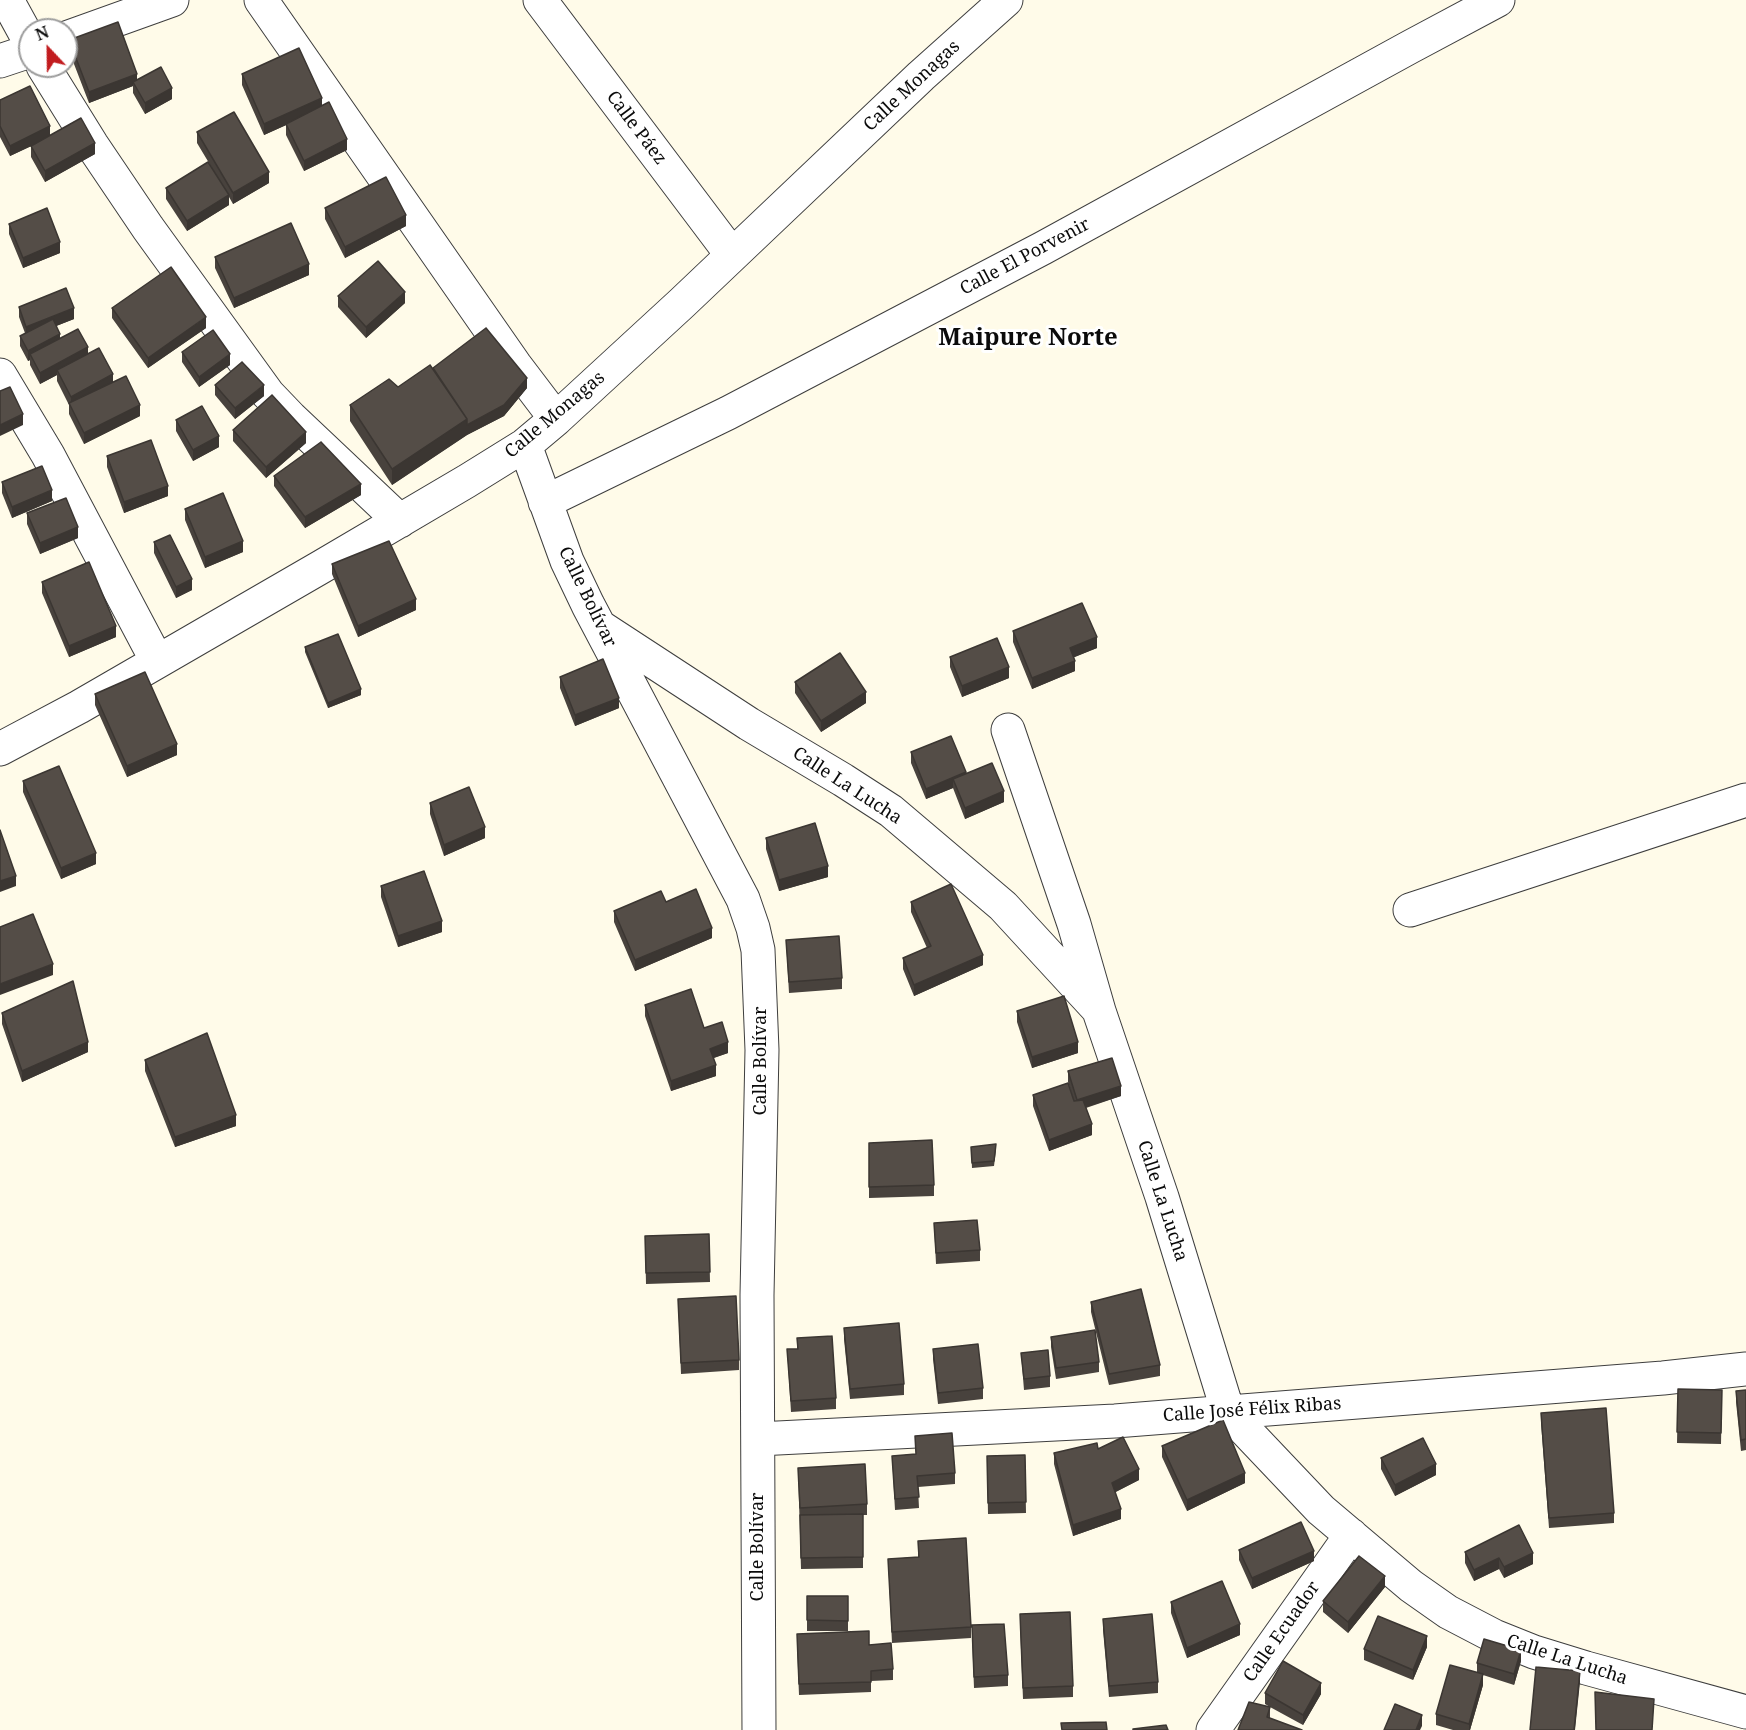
<!DOCTYPE html>
<html>
<head>
<meta charset="utf-8">
<style>
	body { margin:0 }
	#map { position:relative; width:1746px; height:1730px; overflow:hidden; background:#fffbe9; font-family:"Noto Serif",serif }
	canvas { display:block }
	.north { position:absolute; left:18px; top:18px; width:60px; height:60px; box-sizing:border-box; background:#fff; border:2px solid #9d9d9d; border-radius:50%; rotate:338deg; font-size:16px; font-weight:700; line-height:24px; text-align:center; color:#0b0b0b }
	.north::after { content:''; display:block; margin:auto; width:21px; height:27px; background:#c21c1f; clip-path:polygon(50% 0,100% 100%,50% 72%,0 100%) }
</style>
</head>
<body>
<div id="map">
<canvas width="1746" height="1730"></canvas>
<div class="north">N</div>
</div>
<script>
const context = document.querySelector('canvas').getContext('2d');
context.lineJoin = 'round';
function poly(rows) {
  const path = new Path2D();
  for (const r of rows) {
    path.moveTo(r[0], r[1]);
    for (let i = 2; i < r.length; i += 2) path.lineTo(r[i], r[i + 1]);
  }
  return path;
}
function stroke(path, color, width, dash) {
  context.strokeStyle = color;
  context.lineWidth = width;
  context.lineCap = dash ? 'butt' : 'round';
  context.setLineDash(dash || []);
  context.stroke(path);
}
function fillPath(path, color) {
  context.fillStyle = color;
  context.fill(path, 'evenodd');
}
function drawText(font, color, halo, rows, align = 'center') {
  context.font = font + ' "Noto Serif",serif';
  context.lineWidth = 6;
  context.setLineDash([]);
  context.textBaseline = 'middle';
  context.strokeStyle = halo;
  context.fillStyle = color;
  for (const [text, x, y, turn = 0] of rows) {
    context.save();
    context.translate(x, y);
    context.rotate((+turn || 0) * Math.PI / 180);
    context.textAlign = isNaN(turn) ? turn : align;
    if (halo) context.strokeText(text, 0, 0);
    context.fillText(text, 0, 0);
    context.restore();
  }
}
const minor = poly([
	[7,0,30,42],
	[261,0,515,365,556,419],
	[540,0,732,255],
	[66,38,172,0],
	[0,61,30,51],
	[43,66,92,145,148,228,268,394,291,418,400,521],
	[0,375,48,455,157,661],
	[525,445,567,561,588,605,743,899,753,928,758,950,762,1050,757,1295,759,1730],
	[545,502,728,413,1043,248,1410,47,1498,0],
	[602,628,749,724,843,780,891,811,1003,906,1096,1007],
	[1008,730,1074,924,1099,1011,1162,1197,1228,1412,1321,1510,1411,1586,1448,1612,1494,1636,1534,1652,1586,1668,1746,1712],
	[0,749,79,707,321,567,467,481,525,445,556,419,682,303,921,76,1006,0],
	[1410,910,1746,800],
	[758,1439,1115,1421,1663,1378,1746,1369],
	[1213,1730,1351,1535]
]);
stroke(minor, '#3e3e3e', 35);
stroke(minor, '#fff', 33);
fillPath(poly([
	[69,40,137,80,172,99,145,114,133,93,133,86,89,103,69,51],
	[242,74,322,106,347,150,304,171,286,135,286,125,264,135,242,85],
	[0,100,50,136,95,154,45,182,31,157,31,146,38,143,10,156,0,137],
	[197,132,269,183,233,204,229,197,229,205,187,231,166,199,166,188,212,168,197,143],
	[325,208,406,226,345,258,325,219],
	[9,224,60,253,23,268,9,234],
	[215,257,309,275,234,308,215,268],
	[338,296,405,303,366,338,338,307],
	[19,307,74,319,56,326,60,338,88,354,113,382,140,416,84,444,69,414,69,405,57,381,57,375,40,384,30,365,30,360,28,361,20,346,20,336,25,333,19,317],
	[112,308,206,328,148,368,112,318],
	[182,352,230,365,199,387,182,362],
	[433,368,527,388,504,416,467,435,392,485,350,421,350,405,398,387],
	[215,385,264,396,235,419,215,395],
	[176,420,219,447,193,461,176,431],
	[233,430,306,443,266,478,233,441],
	[107,456,168,496,124,513,107,467],
	[274,476,361,495,305,528,274,486],
	[2,482,52,501,12,518,2,493],
	[185,509,243,552,205,568,185,520],
	[27,513,78,538,40,554,27,524],
	[154,542,192,590,176,598,154,553],
	[332,564,416,610,358,637,332,574],
	[42,582,116,637,69,657,42,593],
	[1013,631,1097,648,1074,657,1075,671,1032,689,1013,642],
	[305,647,361,695,328,708,305,652],
	[950,657,1009,678,962,697,950,667],
	[560,677,619,708,575,726,560,688],
	[795,682,866,703,821,732,795,693],
	[95,694,177,755,127,777,95,705],
	[911,752,966,774,1004,802,965,819,953,788,926,799,911,763],
	[23,781,96,864,61,879,23,792],
	[430,803,485,838,444,856,430,814],
	[766,838,828,877,779,891,766,849],
	[381,886,442,932,398,947,381,897],
	[666,902,712,938,635,971,614,922,614,911],
	[911,902,983,965,914,996,903,969,903,958,927,948,911,912],
	[786,940,842,978,842,989,789,993],
	[645,1005,704,1028,728,1053,714,1058,716,1076,671,1091,645,1016],
	[1017,1011,1078,1053,1032,1068,1017,1022],
	[2,1013,88,1052,22,1082,2,1024],
	[145,1060,236,1126,175,1147,145,1071],
	[1068,1071,1121,1096,1086,1108,1092,1135,1049,1151,1033,1106,1033,1095,1074,1101,1068,1082],
	[869,1143,934,1185,934,1196,869,1198],
	[971,1147,996,1150,994,1166,972,1168],
	[934,1223,980,1250,980,1261,936,1264],
	[709,1234,710,1282,646,1284,645,1236],
	[678,1299,739,1360,739,1370,681,1374],
	[1091,1302,1160,1365,1160,1376,1109,1385,1091,1312],
	[844,1328,904,1384,904,1395,850,1399,844,1339],
	[1051,1337,1099,1362,1099,1372,1056,1379,1051,1347],
	[797,1338,836,1398,836,1409,791,1412,787,1349,797,1349],
	[933,1349,983,1388,983,1399,938,1404,933,1359],
	[1021,1353,1050,1376,1050,1387,1024,1390],
	[1678,1389,1722,1390,1721,1444,1677,1443],
	[1746,1390,1746,1450,1741,1451,1736,1402,1736,1391],
	[1541,1413,1614,1513,1614,1523,1549,1528,1541,1423],
	[915,1436,955,1473,955,1484,918,1487,919,1508,895,1510,892,1456,916,1454],
	[1162,1446,1245,1483,1187,1511,1162,1457],
	[1054,1453,1139,1480,1115,1492,1121,1519,1073,1536,1054,1464],
	[1025,1455,1026,1513,988,1514,987,1456],
	[1381,1458,1436,1475,1395,1496,1381,1469],
	[798,1468,867,1504,867,1515,863,1515,863,1568,801,1569],
	[918,1541,971,1627,971,1638,892,1643,888,1559,918,1557],
	[1239,1550,1314,1561,1252,1589,1239,1560],
	[1465,1552,1533,1564,1504,1578,1499,1569,1474,1581,1465,1563],
	[1385,1587,1348,1633,1323,1612,1323,1601],
	[807,1596,848,1596,848,1631,807,1631],
	[1171,1602,1240,1635,1187,1658,1171,1613],
	[1103,1619,1158,1682,1158,1693,1109,1697,1103,1630],
	[1020,1625,1073,1686,1073,1697,1023,1699],
	[972,1636,1008,1675,1008,1686,974,1688],
	[797,1645,869,1645,893,1669,893,1680,871,1681,871,1692,799,1695],
	[1427,1647,1413,1680,1364,1660,1364,1649],
	[1521,1661,1514,1685,1483,1675,1483,1685,1470,1730,1453,1730,1436,1725,1436,1714,1477,1673,1477,1663],
	[1265,1693,1321,1694,1303,1725,1270,1707,1270,1718,1238,1730,1270,1707,1265,1704]
]), '#48423d');
fillPath(poly([
	[137,74,137,84,133,82,133,86,89,103,89,92],
	[172,88,172,99,145,114,145,103],
	[322,98,322,109,264,135,264,124],
	[50,126,50,137,10,156,10,146],
	[347,139,347,150,304,171,304,161],
	[95,143,95,154,45,182,45,171],
	[269,172,269,183,233,204,233,193],
	[229,195,229,205,187,231,187,221],
	[406,215,406,226,345,258,345,247],
	[60,242,60,253,23,268,23,258],
	[309,264,309,275,234,308,234,298],
	[405,292,405,303,366,338,366,327],
	[74,308,74,319,26,338,26,327],
	[206,317,206,328,148,368,148,358],
	[60,334,60,345,30,354,30,360,28,361,28,351],
	[88,347,88,358,57,370,57,375,40,384,40,373],
	[230,354,230,365,199,387,199,377],
	[113,374,113,385,71,408,71,397],
	[527,378,527,388,504,416,467,435,392,485,392,469],
	[264,385,264,396,235,419,235,408],
	[140,405,140,416,84,444,84,433],
	[23,414,23,425,0,436,0,425],
	[306,432,306,443,266,478,266,467],
	[219,436,219,447,193,461,193,450],
	[361,484,361,495,305,528,305,517],
	[168,486,168,496,124,513,124,502],
	[52,490,52,501,12,518,12,507],
	[78,527,78,538,40,554,40,543],
	[243,541,243,552,205,568,205,557],
	[192,579,192,590,176,598,176,587],
	[416,599,416,610,358,637,358,626],
	[116,626,116,637,69,657,69,646],
	[1097,637,1097,648,1070,659,1070,648],
	[1075,661,1075,671,1032,689,1032,678],
	[1009,667,1009,678,962,697,962,686],
	[361,689,361,695,328,708,328,703],
	[866,692,866,703,821,732,821,721],
	[619,698,619,708,575,726,575,715],
	[177,744,177,755,127,777,127,766],
	[966,772,966,783,953,779,953,788,926,799,926,789],
	[1004,791,1004,802,965,819,965,808],
	[485,827,485,838,444,856,444,845],
	[96,853,96,864,61,879,61,868],
	[828,866,828,877,779,891,779,880],
	[16,876,16,886,0,892,0,881],
	[442,921,442,932,398,947,398,936],
	[712,928,712,938,635,971,635,960],
	[983,955,983,965,914,996,914,985],
	[53,964,53,975,0,995,0,984],
	[88,1042,88,1052,22,1082,22,1071],
	[728,1042,728,1053,710,1059,710,1049],
	[1078,1042,1078,1053,1032,1068,1032,1057],
	[716,1065,716,1076,671,1091,671,1081],
	[1121,1086,1121,1096,1077,1110,1077,1100],
	[236,1115,236,1126,175,1147,175,1137],
	[1092,1124,1092,1135,1049,1151,1049,1140],
	[1436,1464,1436,1475,1395,1496,1395,1485],
	[1139,1469,1139,1480,1112,1494,1112,1483],
	[1245,1473,1245,1483,1187,1511,1187,1500],
	[1121,1509,1121,1519,1073,1536,1073,1525],
	[1314,1551,1314,1561,1252,1589,1252,1578],
	[1533,1553,1533,1564,1504,1578,1504,1567],
	[1499,1558,1499,1569,1474,1581,1474,1570],
	[1385,1576,1385,1587,1348,1633,1348,1622],
	[1240,1624,1240,1635,1187,1658,1187,1648],
	[1427,1636,1427,1647,1413,1680,1413,1670],
	[1521,1650,1521,1661,1514,1685,1514,1674],
	[1580,1671,1580,1682,1575,1730,1574,1730],
	[1483,1674,1483,1685,1470,1730,1469,1730,1469,1724],
	[1321,1683,1321,1694,1303,1725,1303,1715],
	[1422,1715,1422,1726,1420,1730,1416,1730]
]), '#3b3632');
const building = poly([
	[118,22,137,74,89,92,69,40,118,22],
	[299,48,322,98,264,124,242,74,299,48],
	[161,67,172,88,145,103,133,82,161,67],
	[30,86,50,126,10,146,0,126,0,100,30,86],
	[329,102,347,139,304,161,286,124,329,102],
	[234,112,269,172,233,193,197,132,234,112],
	[81,118,95,143,45,171,31,146,81,118],
	[208,162,229,195,187,221,166,188,208,162],
	[386,177,406,215,345,247,325,208,386,177],
	[47,208,60,242,23,258,9,224,47,208],
	[291,223,309,264,234,298,215,257,291,223],
	[378,261,405,292,366,327,338,296,378,261],
	[171,267,206,317,148,358,112,308,171,267],
	[66,288,74,308,26,327,19,307,66,288],
	[53,319,60,334,28,351,20,336,53,319],
	[486,328,527,378,504,405,467,425,467,419,433,368,486,328],
	[78,329,88,347,40,373,30,354,78,329],
	[213,330,230,354,199,377,182,352,213,330],
	[99,348,113,374,71,397,57,370,99,348],
	[242,362,264,385,235,408,215,385,242,362],
	[430,365,467,419,392,469,350,405,389,379,398,387,430,365],
	[126,376,140,405,84,433,69,403,126,376],
	[10,387,23,414,0,425,0,391,10,387],
	[272,395,306,432,266,467,233,430,272,395],
	[202,406,219,436,193,450,176,420,202,406],
	[151,440,168,486,124,502,107,456,151,440],
	[321,442,361,484,305,517,274,476,321,442],
	[42,466,52,490,12,507,2,482,42,466],
	[223,493,243,541,205,557,185,509,223,493],
	[66,498,78,527,40,543,27,513,66,498],
	[170,535,192,579,176,587,154,542,170,535],
	[389,541,416,599,358,626,332,564,389,541],
	[89,562,116,626,69,646,42,582,89,562],
	[1082,603,1097,637,1070,648,1075,661,1032,678,1013,631,1082,603],
	[338,634,361,689,328,703,305,647,338,634],
	[997,638,1009,667,962,686,950,657,997,638],
	[840,653,866,692,821,721,795,682,840,653],
	[603,659,619,698,575,715,560,677,603,659],
	[145,672,177,744,127,766,95,694,145,672],
	[951,736,966,772,926,789,911,752,951,736],
	[992,763,1004,791,965,808,953,779,992,763],
	[59,766,96,853,61,868,23,781,59,766],
	[469,787,485,827,444,845,430,803,469,787],
	[815,823,828,866,779,880,766,838,815,823],
	[0,830,16,876,0,881,0,830],
	[424,871,442,921,398,936,381,886,424,871],
	[951,884,983,955,914,985,903,958,931,946,911,902,951,884],
	[696,889,712,928,635,960,614,911,661,891,666,902,696,889],
	[33,914,53,964,0,984,0,927,33,914],
	[839,936,842,978,789,982,786,940,839,936],
	[73,981,88,1042,22,1071,2,1013,73,981],
	[691,989,704,1028,722,1022,728,1042,710,1049,716,1065,671,1081,645,1005,691,989],
	[1064,996,1078,1042,1032,1057,1017,1011,1064,996],
	[207,1033,236,1115,175,1137,145,1060,207,1033],
	[1112,1058,1121,1086,1077,1100,1068,1071,1112,1058],
	[1068,1083,1074,1101,1083,1100,1092,1124,1049,1140,1033,1095,1068,1083],
	[932,1140,934,1185,869,1187,869,1143,932,1140],
	[996,1144,994,1161,972,1163,971,1147,996,1144],
	[977,1220,980,1250,936,1253,934,1223,977,1220],
	[709,1234,710,1272,646,1273,645,1236,709,1234],
	[1141,1289,1160,1365,1109,1374,1091,1302,1141,1289],
	[736,1296,739,1360,681,1363,678,1299,736,1296],
	[899,1323,904,1384,850,1389,844,1328,899,1323],
	[1095,1330,1099,1362,1056,1368,1051,1337,1095,1330],
	[832,1336,836,1398,791,1401,787,1349,798,1349,797,1338,832,1336],
	[978,1344,983,1388,938,1393,933,1349,978,1344],
	[1048,1350,1050,1376,1024,1379,1021,1353,1048,1350],
	[1678,1389,1722,1390,1721,1433,1677,1432,1678,1389],
	[1746,1390,1746,1439,1741,1440,1736,1391,1746,1390],
	[1606,1408,1614,1513,1549,1518,1541,1413,1606,1408],
	[1223,1420,1245,1473,1187,1500,1162,1446,1223,1420],
	[952,1433,955,1473,917,1476,919,1497,895,1499,892,1456,916,1454,915,1436,952,1433],
	[1123,1437,1139,1469,1112,1483,1121,1509,1073,1525,1054,1453,1097,1443,1098,1449,1123,1437],
	[1423,1438,1436,1464,1395,1485,1381,1458,1423,1438],
	[1025,1455,1026,1502,988,1503,987,1456,1025,1455],
	[865,1464,867,1504,800,1508,798,1468,865,1464],
	[863,1514,863,1557,801,1558,800,1515,863,1514],
	[1301,1522,1314,1551,1252,1578,1239,1550,1301,1522],
	[1519,1525,1533,1553,1504,1567,1499,1558,1474,1570,1465,1552,1519,1525],
	[966,1538,971,1627,892,1632,888,1559,919,1557,918,1541,966,1538],
	[1359,1556,1385,1576,1348,1622,1323,1601,1359,1556],
	[1222,1581,1240,1624,1187,1648,1171,1602,1222,1581],
	[807,1596,848,1596,848,1621,807,1620,807,1596],
	[1070,1612,1073,1686,1023,1688,1020,1614,1070,1612],
	[1152,1614,1158,1682,1109,1686,1103,1619,1152,1614],
	[1378,1616,1427,1636,1413,1670,1364,1649,1378,1616],
	[1004,1624,1008,1675,974,1677,972,1625,1004,1624],
	[869,1631,869,1645,891,1643,893,1669,871,1671,871,1682,799,1684,797,1634,869,1631],
	[1484,1639,1521,1650,1514,1674,1477,1663,1484,1639],
	[1283,1661,1321,1683,1303,1715,1265,1693,1283,1661],
	[1450,1665,1483,1674,1469,1724,1436,1714,1450,1665],
	[1536,1667,1580,1671,1574,1730,1530,1730,1536,1667],
	[1595,1692,1654,1699,1652,1730,1596,1730,1595,1692],
	[1249,1702,1270,1707,1267,1717,1302,1730,1238,1730,1249,1702],
	[1395,1704,1422,1715,1416,1730,1384,1730,1395,1704],
	[1106,1722,1107,1730,1062,1730,1061,1723,1106,1722],
	[1166,1725,1168,1730,1133,1730,1133,1729,1166,1725]
]);
fillPath(building, '#544d47');
stroke(building, '#3b3632', 1.5);
drawText('18px', '#0b0b0b', '#fff', [
	["Calle Monagas",912,86,-43],
	["Calle Páez",636,128,53],
	["Calle El Porvenir",1025,257,-28],
	["Calle Monagas",555,415,-40],
	["Calle Bolívar",587,597,64],
	["Calle La Lucha",847,786,33],
	["Calle Bolívar",761,1061,-90],
	["Calle La Lucha",1162,1201,72],
	["Calle José Félix Ribas",1252,1410,-4],
	["Calle Bolívar",758,1547,-90],
	["Calle Ecuador",1282,1632,-55],
	["Calle La Lucha",1567,1660,18]
]);
drawText('bold 24px', '#0b0b0b', '#fff', [
	["Maipure Norte",1028,338]
]);
</script>
</body>
</html>
